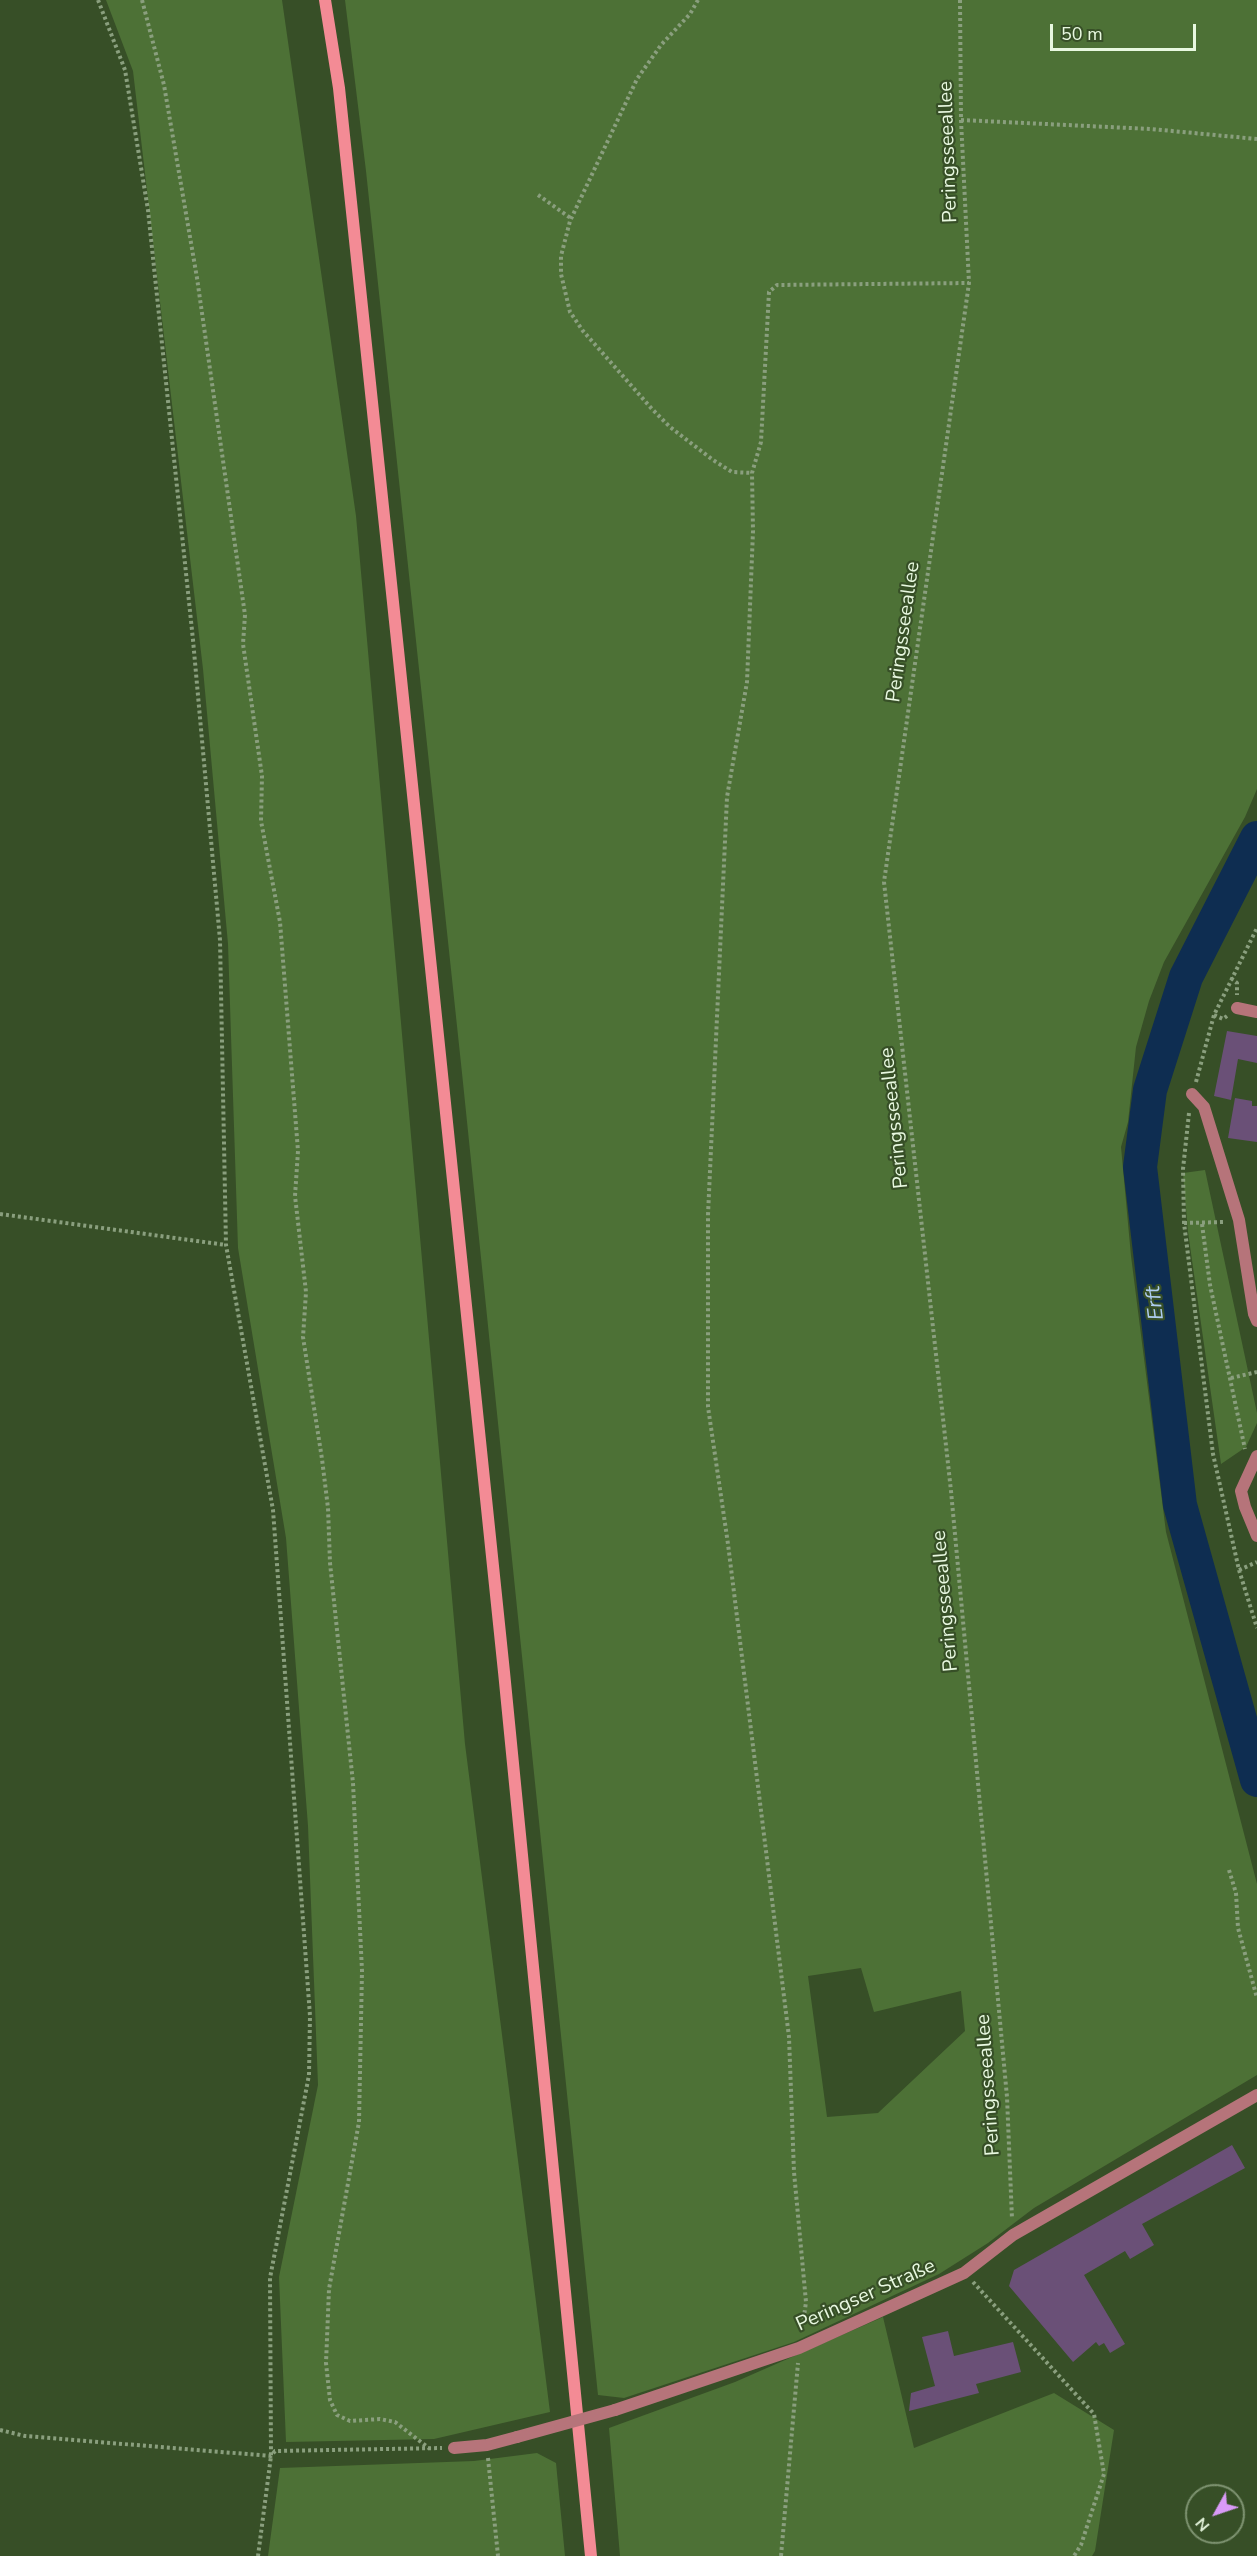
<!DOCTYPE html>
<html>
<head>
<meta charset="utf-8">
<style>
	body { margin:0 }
	#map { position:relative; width:1257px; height:2556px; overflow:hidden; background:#374f27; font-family:"Nunito Sans",sans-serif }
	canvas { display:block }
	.north { position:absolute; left:1185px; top:2484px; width:60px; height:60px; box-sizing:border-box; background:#374f27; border:2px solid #7e9371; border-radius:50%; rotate:230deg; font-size:16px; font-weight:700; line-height:24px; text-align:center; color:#e8f8e0 }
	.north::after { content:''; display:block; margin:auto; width:21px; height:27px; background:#d99af7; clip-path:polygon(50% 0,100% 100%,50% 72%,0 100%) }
	.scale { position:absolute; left:1050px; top:24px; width:146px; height:27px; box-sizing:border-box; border:3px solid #e8f8e0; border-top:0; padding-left:8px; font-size:18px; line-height:21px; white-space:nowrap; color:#e8f8e0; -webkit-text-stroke:4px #374f27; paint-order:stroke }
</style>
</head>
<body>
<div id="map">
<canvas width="1257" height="2556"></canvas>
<div class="north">N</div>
<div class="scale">50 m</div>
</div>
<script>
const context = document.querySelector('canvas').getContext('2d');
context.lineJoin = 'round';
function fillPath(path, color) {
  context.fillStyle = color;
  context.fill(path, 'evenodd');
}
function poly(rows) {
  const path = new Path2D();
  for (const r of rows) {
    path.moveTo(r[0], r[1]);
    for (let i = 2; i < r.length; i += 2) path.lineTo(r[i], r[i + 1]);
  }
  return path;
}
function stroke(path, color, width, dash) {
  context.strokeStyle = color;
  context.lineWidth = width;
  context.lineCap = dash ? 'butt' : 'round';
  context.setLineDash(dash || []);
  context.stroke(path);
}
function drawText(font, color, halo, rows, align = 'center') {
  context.font = font + ' "Nunito Sans",sans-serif';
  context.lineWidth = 4.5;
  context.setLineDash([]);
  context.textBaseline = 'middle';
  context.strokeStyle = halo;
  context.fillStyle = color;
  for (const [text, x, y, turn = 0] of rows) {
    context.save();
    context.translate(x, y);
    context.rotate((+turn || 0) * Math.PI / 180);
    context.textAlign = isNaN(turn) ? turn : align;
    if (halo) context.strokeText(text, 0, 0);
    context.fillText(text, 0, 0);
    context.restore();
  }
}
fillPath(poly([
	[106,0,282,0,356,516,465,1744,550,2412,434,2439,286,2442,279,2277,318,2085,308,1826,286,1538,238,1248,228,944,203,669,133,71],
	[345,0,1257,0,1257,789,1245,817,1164,962,1149,1001,1136,1047,1128,1122,1121,1147,1131,1256,1166,1532,1257,1884,1257,2075,1034,2208,988,2243,939,2274,794,2342,624,2398,598,2395,462,1073,366,171],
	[861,1968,874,2012,961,1991,965,2031,878,2113,827,2117,808,1976],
	[1205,1170,1257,1413,1257,1423,1246,1447,1221,1464,1188,1232,1183,1173],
	[883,2317,914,2448,1054,2393,1114,2430,1095,2551,1092,2556,620,2556,609,2428,735,2382],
	[537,2453,556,2463,565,2556,268,2556,280,2468,474,2461]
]), '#4d7136');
stroke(poly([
	[1257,838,1186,977,1150,1090,1140,1167,1180,1505,1257,1780]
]), '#0e2d51', 34);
fillPath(poly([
	[1227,1031,1257,1036,1257,1063,1238,1059,1231,1100,1214,1096],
	[1235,1098,1252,1101,1252,1106,1257,1106,1257,1142,1228,1138],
	[1232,2145,1245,2168,1142,2224,1154,2245,1130,2259,1125,2251,1084,2275,1125,2344,1110,2353,1104,2343,1099,2346,1096,2342,1073,2362,1009,2286,1014,2270],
	[948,2331,954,2356,1013,2342,1021,2372,976,2384,979,2393,909,2411,911,2393,935,2386,922,2337]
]), '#6a5077');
stroke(poly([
	[98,0,125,70,148,210,193,640,220,940,226,1245,273,1510,310,2016,309,2075,270,2278,271,2456,258,2556],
	[142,0,164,85,197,278,245,615,243,644,262,776,261,821,280,922,298,1151,295,1196,306,1292,303,1337,322,1459,328,1508,330,1563,353,1783,362,1971,359,2122,329,2289,326,2363,330,2400,337,2415,350,2421,380,2419,395,2422,430,2449],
	[698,0,690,14,661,45,637,79,570,221,561,256,561,274,570,312,583,331,652,409,670,427,713,460,732,472,752,473],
	[960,0,961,120,969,283,884,882,951,1491,1007,2097,1012,2219],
	[961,120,1151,129,1257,139],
	[538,195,572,219],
	[1231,978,1237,983,1237,995],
	[1214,1015,1223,1019,1227,1016],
	[1196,1082,1214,1015,1257,928],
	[1189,1113,1183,1169,1184,1223,1213,1454,1239,1570,1257,1628],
	[0,1214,226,1245],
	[1184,1223,1225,1222],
	[1202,1224,1210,1285,1245,1449],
	[1231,1378,1257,1372],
	[1239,1570,1257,1562],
	[1229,1870,1236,1893,1238,1928,1257,1998],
	[973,2282,1094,2414,1104,2474,1081,2545,1074,2556],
	[802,2331,806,2302,794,2172,789,2037,728,1544,708,1407,708,1215,727,797,747,682,753,531,752,473,761,442,769,292,777,285,969,283],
	[0,2430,25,2436,271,2456,275,2451,442,2448],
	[488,2458,498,2556],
	[781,2556,798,2363]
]), '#8a9f7e', 4, [3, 3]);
stroke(poly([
	[1237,1008,1257,1012],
	[1192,1094,1204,1107,1239,1220,1254,1314,1257,1321],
	[1257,1456,1241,1491,1245,1507,1257,1536],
	[615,2410,799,2348,964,2273,1013,2235,1257,2095],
	[454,2448,487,2445,517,2437]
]), '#b6747a', 12);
stroke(poly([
	[325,0,339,88,398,650,504,1672,591,2556]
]), '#f38b95', 12);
stroke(poly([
	[517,2437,615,2410]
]), '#b6747a', 12);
drawText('20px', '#e8f8e0', '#374f27', [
	["Peringsseeallee",949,152,-92],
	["Peringsseeallee",904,632,-82],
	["Peringsseeallee",895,1118,-96],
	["Peringsseeallee",946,1601,-95],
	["Peringsseeallee",989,2085,-94],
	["Peringser Straße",866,2296,-24]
]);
drawText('italic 21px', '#aeccf1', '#374f27', [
	["Erft",1156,1303,-97]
]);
</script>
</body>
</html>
